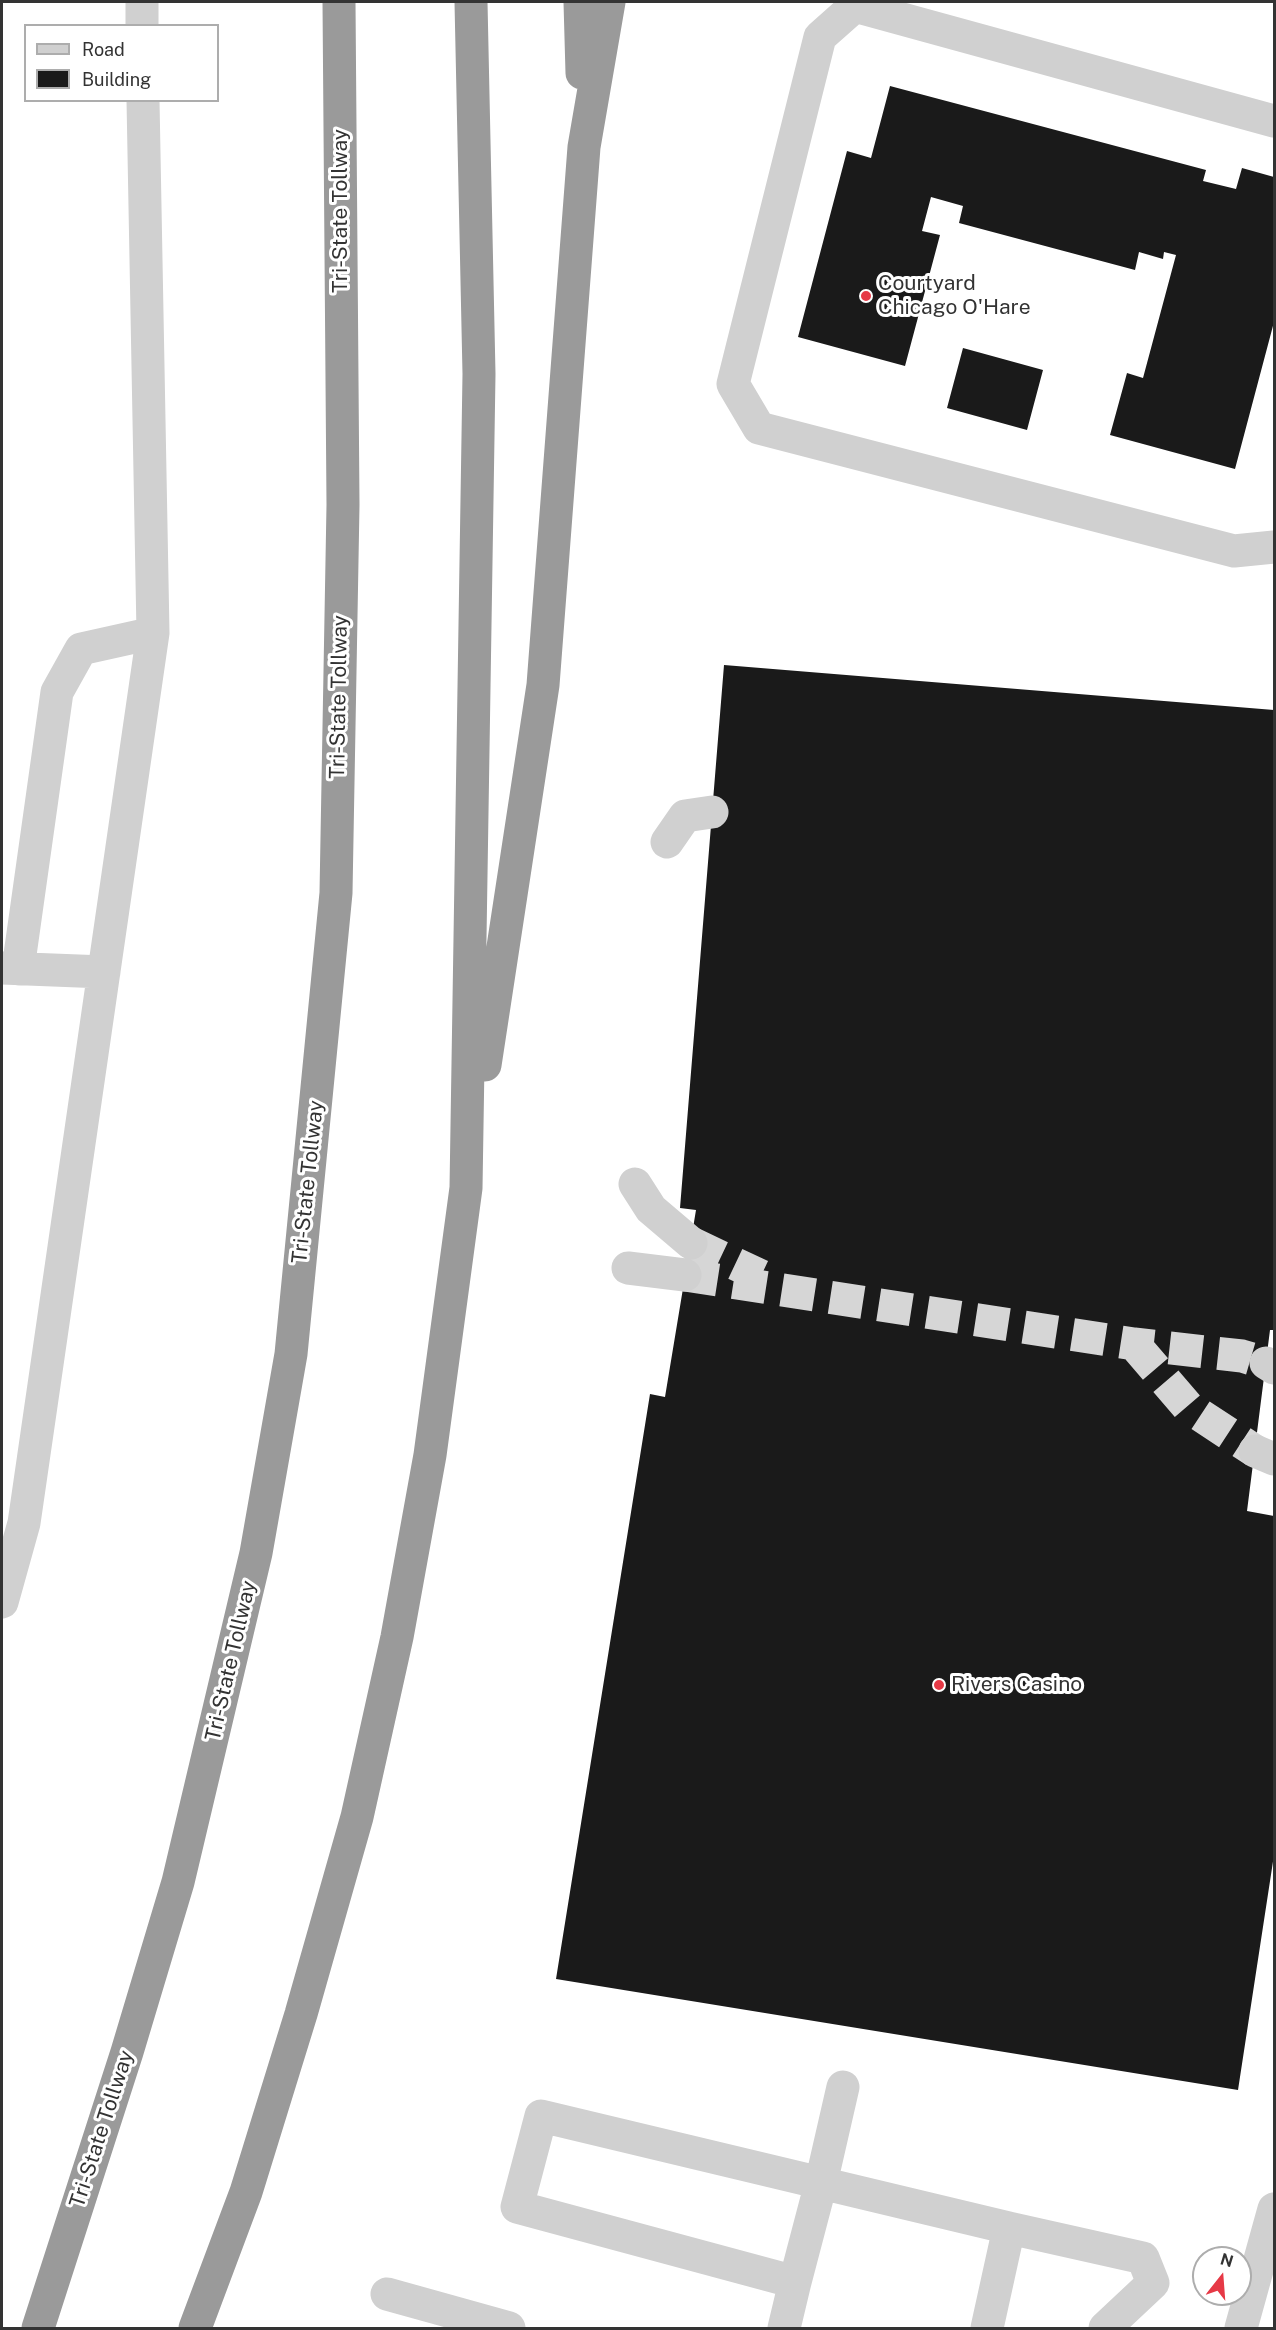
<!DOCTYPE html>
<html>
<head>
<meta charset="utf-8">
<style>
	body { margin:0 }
	#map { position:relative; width:1276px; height:2330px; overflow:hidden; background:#fff; font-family:"Public Sans",sans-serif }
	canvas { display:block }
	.frame { position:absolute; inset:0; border:3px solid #333; pointer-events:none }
	.legend { position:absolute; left:24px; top:24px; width:195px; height:78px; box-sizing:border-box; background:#fff; border:2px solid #adadad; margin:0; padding:8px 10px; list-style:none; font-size:18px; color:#333 }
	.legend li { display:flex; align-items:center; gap:12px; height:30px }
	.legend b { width:30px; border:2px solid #adadad }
	.north { position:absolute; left:1192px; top:2246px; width:60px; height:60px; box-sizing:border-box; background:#fff; border:2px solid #adadad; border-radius:50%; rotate:17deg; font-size:16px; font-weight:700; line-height:24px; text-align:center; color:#333 }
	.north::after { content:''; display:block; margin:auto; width:21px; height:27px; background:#e63946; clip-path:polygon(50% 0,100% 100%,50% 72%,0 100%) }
</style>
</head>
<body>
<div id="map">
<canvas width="1276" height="2330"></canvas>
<div class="frame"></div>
<ul class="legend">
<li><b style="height:8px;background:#d0d0d0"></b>Road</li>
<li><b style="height:16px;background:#1a1a1a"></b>Building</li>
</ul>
<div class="north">N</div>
</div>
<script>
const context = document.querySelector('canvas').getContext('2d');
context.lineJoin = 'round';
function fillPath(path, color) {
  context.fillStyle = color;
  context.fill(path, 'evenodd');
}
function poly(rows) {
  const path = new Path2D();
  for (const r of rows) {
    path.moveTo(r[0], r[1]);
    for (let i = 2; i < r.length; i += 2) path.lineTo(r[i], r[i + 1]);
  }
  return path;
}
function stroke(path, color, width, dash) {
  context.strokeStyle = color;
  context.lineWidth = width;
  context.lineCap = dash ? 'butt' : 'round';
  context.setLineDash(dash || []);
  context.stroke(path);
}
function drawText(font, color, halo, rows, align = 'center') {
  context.font = font + ' "Public Sans",sans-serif';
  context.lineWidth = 6;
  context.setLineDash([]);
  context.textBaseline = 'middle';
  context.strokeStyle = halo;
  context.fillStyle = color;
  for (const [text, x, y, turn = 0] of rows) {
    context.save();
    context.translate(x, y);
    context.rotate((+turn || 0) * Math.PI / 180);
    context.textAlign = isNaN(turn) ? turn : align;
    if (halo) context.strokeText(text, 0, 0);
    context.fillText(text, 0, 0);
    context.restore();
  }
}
fillPath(poly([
	[890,86,1206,170,1203,181,1236,189,1242,168,1274,177,1274,322,1235,469,1110,435,1127,373,1143,378,1176,255,1164,252,1163,259,1139,252,1135,270,959,223,963,206,931,197,922,231,940,235,905,366,798,337,847,151,871,158],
	[963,348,1043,370,1027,430,947,408],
	[724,665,1274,710,1274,1330,1270,1330,1247,1511,1274,1516,1274,1855,1238,2090,556,1979,650,1394,665,1397,696,1210,680,1208]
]), '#1a1a1a');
stroke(poly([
	[691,1243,761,1276],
	[685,1275,1134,1344,1242,1356,1266,1363],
	[1134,1344,1188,1407,1255,1451]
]), '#d6d6d6', 33, [33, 16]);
stroke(poly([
	[142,2,142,26],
	[1274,121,855,6,820,37,733,384,759,428,1234,551,1274,547],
	[667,842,685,816,712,812],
	[2,968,104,972],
	[18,969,57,692,81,649,153,633],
	[635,1184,651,1209,691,1243],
	[628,1268,685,1275],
	[1266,1363,1274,1368],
	[1255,1451,1274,1459],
	[2,1602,24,1523,153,633,143,100],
	[1009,2228,1143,2258,1153,2283,1105,2328],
	[795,2282,821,2183,843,2087],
	[387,2294,509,2328],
	[784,2328,795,2282,517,2207,541,2116,1009,2228,987,2328],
	[1241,2328,1274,2209]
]), '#d0d0d0', 33);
stroke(poly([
	[580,2,582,73],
	[485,1065,543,685,584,147,609,2],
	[38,2328,127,2052,178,1882,256,1553,291,1354,336,893,343,505,339,2],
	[195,2328,246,2192,301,2014,357,1817,397,1637,430,1455,466,1188,479,374,471,2]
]), '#9a9a9a', 33);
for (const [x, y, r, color] of [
	[866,296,6,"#e63946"],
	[939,1685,6,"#e63946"]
]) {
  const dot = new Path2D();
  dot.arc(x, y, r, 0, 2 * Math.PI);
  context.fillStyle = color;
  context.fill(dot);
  stroke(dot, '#fff', 2);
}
drawText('21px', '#333', '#fff', [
	["Tri-State Tollway",341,211,-90],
	["Tri-State Tollway",339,697,-89],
	["Tri-State Tollway",308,1182,-84],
	["Tri-State Tollway",231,1661,-77],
	["Tri-State Tollway",102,2129,-72]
]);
drawText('21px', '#333', '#fff', [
	["Courtyard",878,284],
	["Chicago O'Hare",878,308],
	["Rivers Casino",951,1685]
], 'left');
</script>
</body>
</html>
